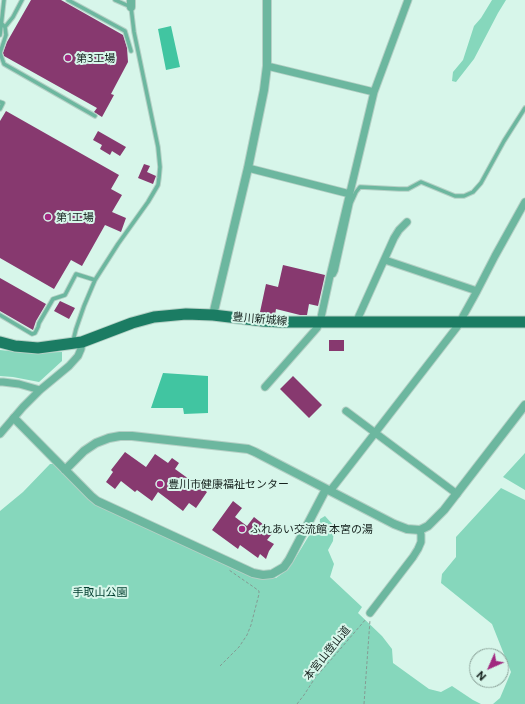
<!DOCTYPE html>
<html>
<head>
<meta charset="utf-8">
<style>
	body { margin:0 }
	#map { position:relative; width:525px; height:704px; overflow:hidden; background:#d7f6ea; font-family:Commissioner,sans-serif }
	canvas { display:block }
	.north { position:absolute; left:469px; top:648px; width:40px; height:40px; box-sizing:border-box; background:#d7f6ea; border:1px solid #8aa198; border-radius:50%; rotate:225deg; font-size:11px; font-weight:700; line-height:16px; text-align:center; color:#16221e }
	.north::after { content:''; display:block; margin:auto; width:14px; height:18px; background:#a12980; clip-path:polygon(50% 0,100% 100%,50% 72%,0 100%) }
</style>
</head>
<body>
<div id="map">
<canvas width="525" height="704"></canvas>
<div class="north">N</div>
</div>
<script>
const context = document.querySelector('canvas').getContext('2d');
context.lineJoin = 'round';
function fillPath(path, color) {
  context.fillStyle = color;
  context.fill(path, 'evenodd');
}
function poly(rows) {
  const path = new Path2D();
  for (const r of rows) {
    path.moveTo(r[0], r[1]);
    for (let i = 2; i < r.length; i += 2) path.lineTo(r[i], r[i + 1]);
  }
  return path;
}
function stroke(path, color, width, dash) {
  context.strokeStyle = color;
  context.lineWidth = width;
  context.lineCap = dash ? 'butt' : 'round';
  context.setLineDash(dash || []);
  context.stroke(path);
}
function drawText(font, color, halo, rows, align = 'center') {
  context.font = font + ' Commissioner,"Noto Sans JP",sans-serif';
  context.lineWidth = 4;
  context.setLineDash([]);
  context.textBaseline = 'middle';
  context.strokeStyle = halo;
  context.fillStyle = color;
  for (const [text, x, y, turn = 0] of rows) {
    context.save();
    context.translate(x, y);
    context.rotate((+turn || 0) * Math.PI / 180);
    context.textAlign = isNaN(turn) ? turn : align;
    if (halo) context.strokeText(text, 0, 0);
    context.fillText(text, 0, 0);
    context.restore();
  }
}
fillPath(poly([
	[492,0,506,0,498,13,474,59,456,82,452,81,453,72,463,60,474,26,481,18],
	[0,350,28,353,62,352,62,361,39,382,13,377,0,376],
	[525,453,525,490,503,477],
	[50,464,55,464,89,497,255,578,276,578,287,570,293,562,316,524,319,530,320,519,325,516,334,526,333,541,328,550,334,564,330,577,362,607,358,613,382,636,392,649,393,663,429,689,441,692,452,686,473,700,481,704,0,704,0,511,23,492],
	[501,488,525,500,525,704,493,704,500,698,511,672,492,624,441,583,442,574,456,557,456,537]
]), '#86d7bc');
fillPath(poly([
	[171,26,180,67,166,70,158,29],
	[163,373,208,376,208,413,184,414,183,408,151,408]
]), '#41c5a1');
fillPath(poly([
	[31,0,61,0,123,35,127,48,128,62,111,94,114,95,102,117,94,112,97,108,4,56,3,53,7,42],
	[6,111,119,175,111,189,122,195,112,212,126,218,121,232,105,225,82,266,71,260,54,289,0,258,0,121],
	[98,131,126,147,120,156,112,151,110,155,100,149,102,145,93,140],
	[144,164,150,166,147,172,156,176,153,184,138,178],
	[283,265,325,275,318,306,309,304,307,315,300,315,276,309,275,315,260,312,266,284,278,287],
	[0,278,46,304,36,321,33,330,0,311],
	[60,301,75,308,69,319,54,311],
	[329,340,344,340,344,351,329,351],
	[293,376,322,405,309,418,280,389],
	[125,452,146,467,155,454,168,463,172,458,179,463,175,469,207,492,196,508,189,503,183,511,158,492,152,501,137,490,135,492,121,481,115,489,106,482,113,472,111,470],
	[233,501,242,508,235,517,247,526,254,517,269,529,275,530,267,540,274,544,269,551,266,559,260,554,258,558,240,545,238,549,212,530]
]), '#87396f');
const service = poly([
	[68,0,125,31,131,51],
	[2,24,5,27,13,17,22,0],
	[0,35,4,0],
	[0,53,4,64,95,116],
	[0,53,6,35,5,27],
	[0,102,3,103,0,109],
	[331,276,334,275,336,271,351,203,356,192,360,187,399,189,408,189,421,182,455,196,464,196,473,192,481,183,504,141,525,108],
	[0,315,32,334,35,333,38,327,39,323,53,299,65,295,76,274,95,280],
	[74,342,74,337,76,329,84,306,95,280,118,244,148,202,158,185,159,178,160,167,158,147,134,32,131,7,115,0]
]);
const minor = poly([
	[267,66,374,92],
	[248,168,350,194],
	[385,260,477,291],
	[358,322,358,318,394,238,399,230,407,222],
	[0,382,3,382,19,384,40,390],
	[265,387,317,328,320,322,330,276,374,92,408,0],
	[346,411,457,494],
	[0,434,23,407,40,390,69,366,78,356,81,349,82,342],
	[330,491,375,433,457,327,477,291,495,256,525,202],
	[370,613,413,557,418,549,421,542,421,535,420,530]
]);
const tertiary = poly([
	[131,7,131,0],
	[213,315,248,168,264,90,267,66,267,0],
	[14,418,91,496,97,501,253,573,263,575,272,574,284,567,289,560,326,489],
	[65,470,84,451,96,443,109,438,120,436,132,436,248,449,255,452,394,524,407,529,420,530,428,526,444,510,525,405]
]);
const primary = poly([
	[0,342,15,346,38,348,82,342,132,323,154,317,186,314,213,315,263,321,282,322,525,322]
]);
stroke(service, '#b4d0c5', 5.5);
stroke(minor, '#b4d0c5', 9);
stroke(tertiary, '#b4d0c5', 10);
stroke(primary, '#b4d0c5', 13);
stroke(poly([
	[220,666,239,647,247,635,251,625,259,594,259,591,255,588,229,570],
	[297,704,304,695,315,678,336,654,366,619],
	[364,704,370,620]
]), '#849b93', 1, [3, 2]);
stroke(service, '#6cb79f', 3.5);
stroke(minor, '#6cb79f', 7);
stroke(tertiary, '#6cb79f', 8);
stroke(primary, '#1b7c63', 11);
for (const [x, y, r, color] of [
	[68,58,4,"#a12980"],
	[48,217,4,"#a12980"],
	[160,484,4,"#a12980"],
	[242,529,4,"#a12980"]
]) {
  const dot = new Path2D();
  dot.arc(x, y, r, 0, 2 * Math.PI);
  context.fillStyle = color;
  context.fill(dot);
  stroke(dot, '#d7f6ea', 1.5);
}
drawText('11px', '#16221e', '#d7f6ea', [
	["第3工場",76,58],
	["第1工場",56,217],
	["豊川市健康福祉センター",168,484],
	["ふれあい交流館 本宮の湯",250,529]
], 'left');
drawText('11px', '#16221e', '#d7f6ea', [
	["豊川新城線",260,319,5],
	["本宮山登山道",327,653,-51]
]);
drawText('11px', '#013d2e', '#d7f6ea', [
	["手取山公園",100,592]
]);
</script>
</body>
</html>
